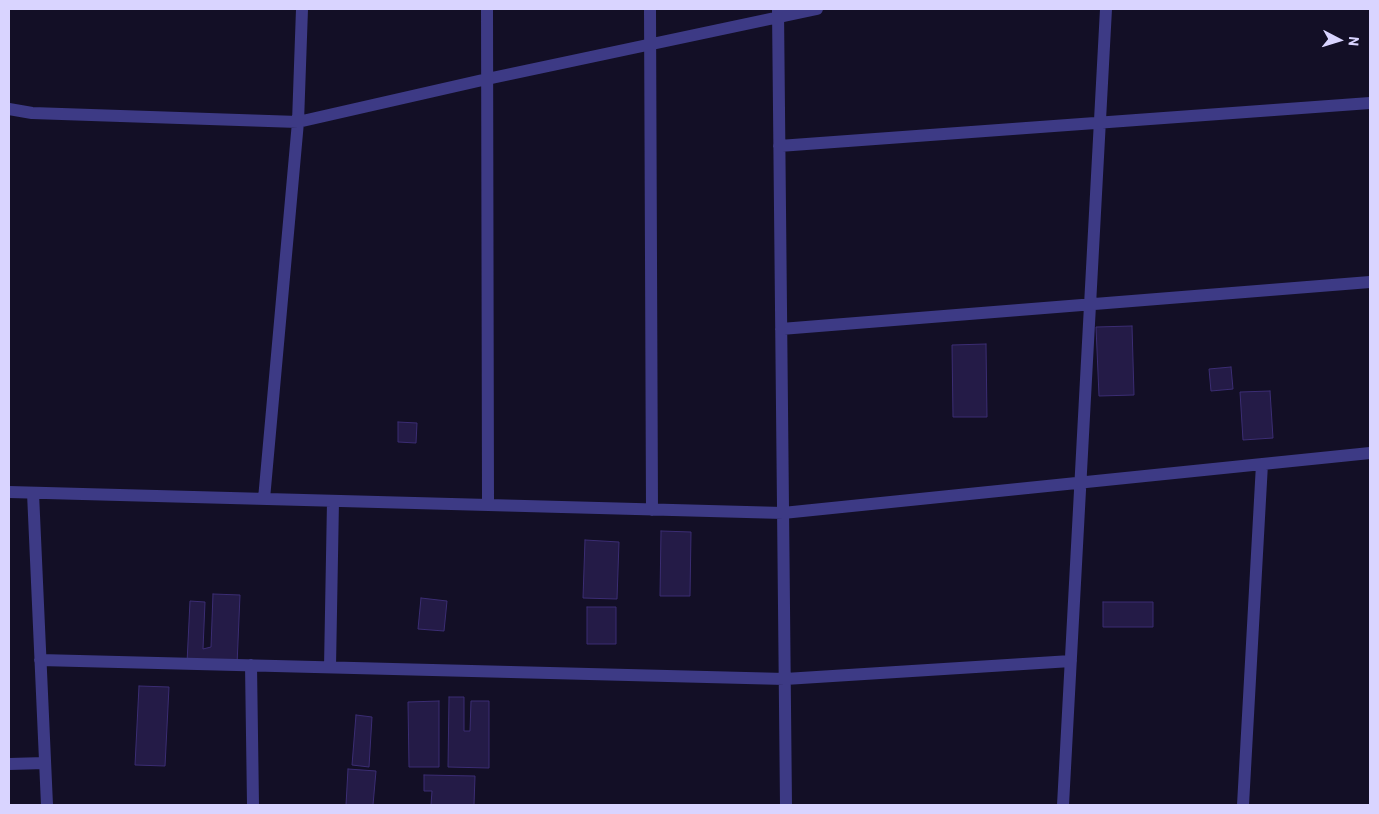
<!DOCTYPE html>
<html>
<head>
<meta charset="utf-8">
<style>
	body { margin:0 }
	#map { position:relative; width:1379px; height:814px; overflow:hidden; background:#130f26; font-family:Barlow,sans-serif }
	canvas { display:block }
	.frame { position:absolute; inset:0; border:10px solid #d9d4ff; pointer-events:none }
	.north { position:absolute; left:1314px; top:15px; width:50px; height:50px; -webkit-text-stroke:4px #130f26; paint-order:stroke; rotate:95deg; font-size:14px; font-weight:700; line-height:20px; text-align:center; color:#d9d4ff }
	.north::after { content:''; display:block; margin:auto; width:18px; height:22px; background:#d9d4ff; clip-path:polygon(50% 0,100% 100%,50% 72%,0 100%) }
</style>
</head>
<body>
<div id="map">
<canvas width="1379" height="814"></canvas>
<div class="frame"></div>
<div class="north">N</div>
</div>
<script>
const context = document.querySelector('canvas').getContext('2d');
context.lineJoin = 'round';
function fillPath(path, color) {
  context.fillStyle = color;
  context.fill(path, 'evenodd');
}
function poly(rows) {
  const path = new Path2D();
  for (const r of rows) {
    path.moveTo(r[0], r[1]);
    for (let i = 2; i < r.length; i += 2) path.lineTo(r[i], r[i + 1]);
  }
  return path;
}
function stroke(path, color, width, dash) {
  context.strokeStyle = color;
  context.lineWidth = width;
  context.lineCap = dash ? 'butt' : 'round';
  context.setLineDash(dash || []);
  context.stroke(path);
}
const building = poly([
	[1132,326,1134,395,1099,396,1096,327,1132,326],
	[986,344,987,417,953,417,952,345,986,344],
	[1231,367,1233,389,1211,391,1209,369,1231,367],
	[1270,391,1273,438,1243,440,1240,392,1270,391],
	[398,422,417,423,416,443,398,442,398,422],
	[661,531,691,532,690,596,660,596,661,531],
	[585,540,619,542,617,599,583,598,585,540],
	[213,594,240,595,237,665,187,663,190,601,205,602,203,649,211,647,213,594],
	[421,598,447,601,444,631,418,629,421,598],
	[1103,602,1153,602,1153,627,1103,627,1103,602],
	[587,607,616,607,616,644,587,644,587,607],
	[139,686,169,687,165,766,135,765,139,686],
	[449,697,464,697,464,731,470,731,471,701,489,701,489,768,448,767,449,697],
	[439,701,439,767,409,767,408,702,439,701],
	[356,715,372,717,369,767,352,765,356,715],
	[348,769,376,771,373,805,346,805,348,769],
	[424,775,475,776,474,805,431,805,432,791,424,791,424,775]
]);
fillPath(building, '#241b47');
stroke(building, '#3b2d73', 1);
stroke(poly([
	[487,9,488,505],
	[650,9,652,510],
	[778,10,786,805],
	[9,109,32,113,298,122,487,79,817,9],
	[779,146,1370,103],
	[781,329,1370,282],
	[9,492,783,513,1370,453],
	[33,493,47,805],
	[264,499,298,122,302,9],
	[40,660,785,679,1071,661],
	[251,665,253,805],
	[330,667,333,501],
	[9,764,45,763],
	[1063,805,1106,9],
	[1243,805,1262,464]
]), '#3d3a85', 12);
</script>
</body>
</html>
